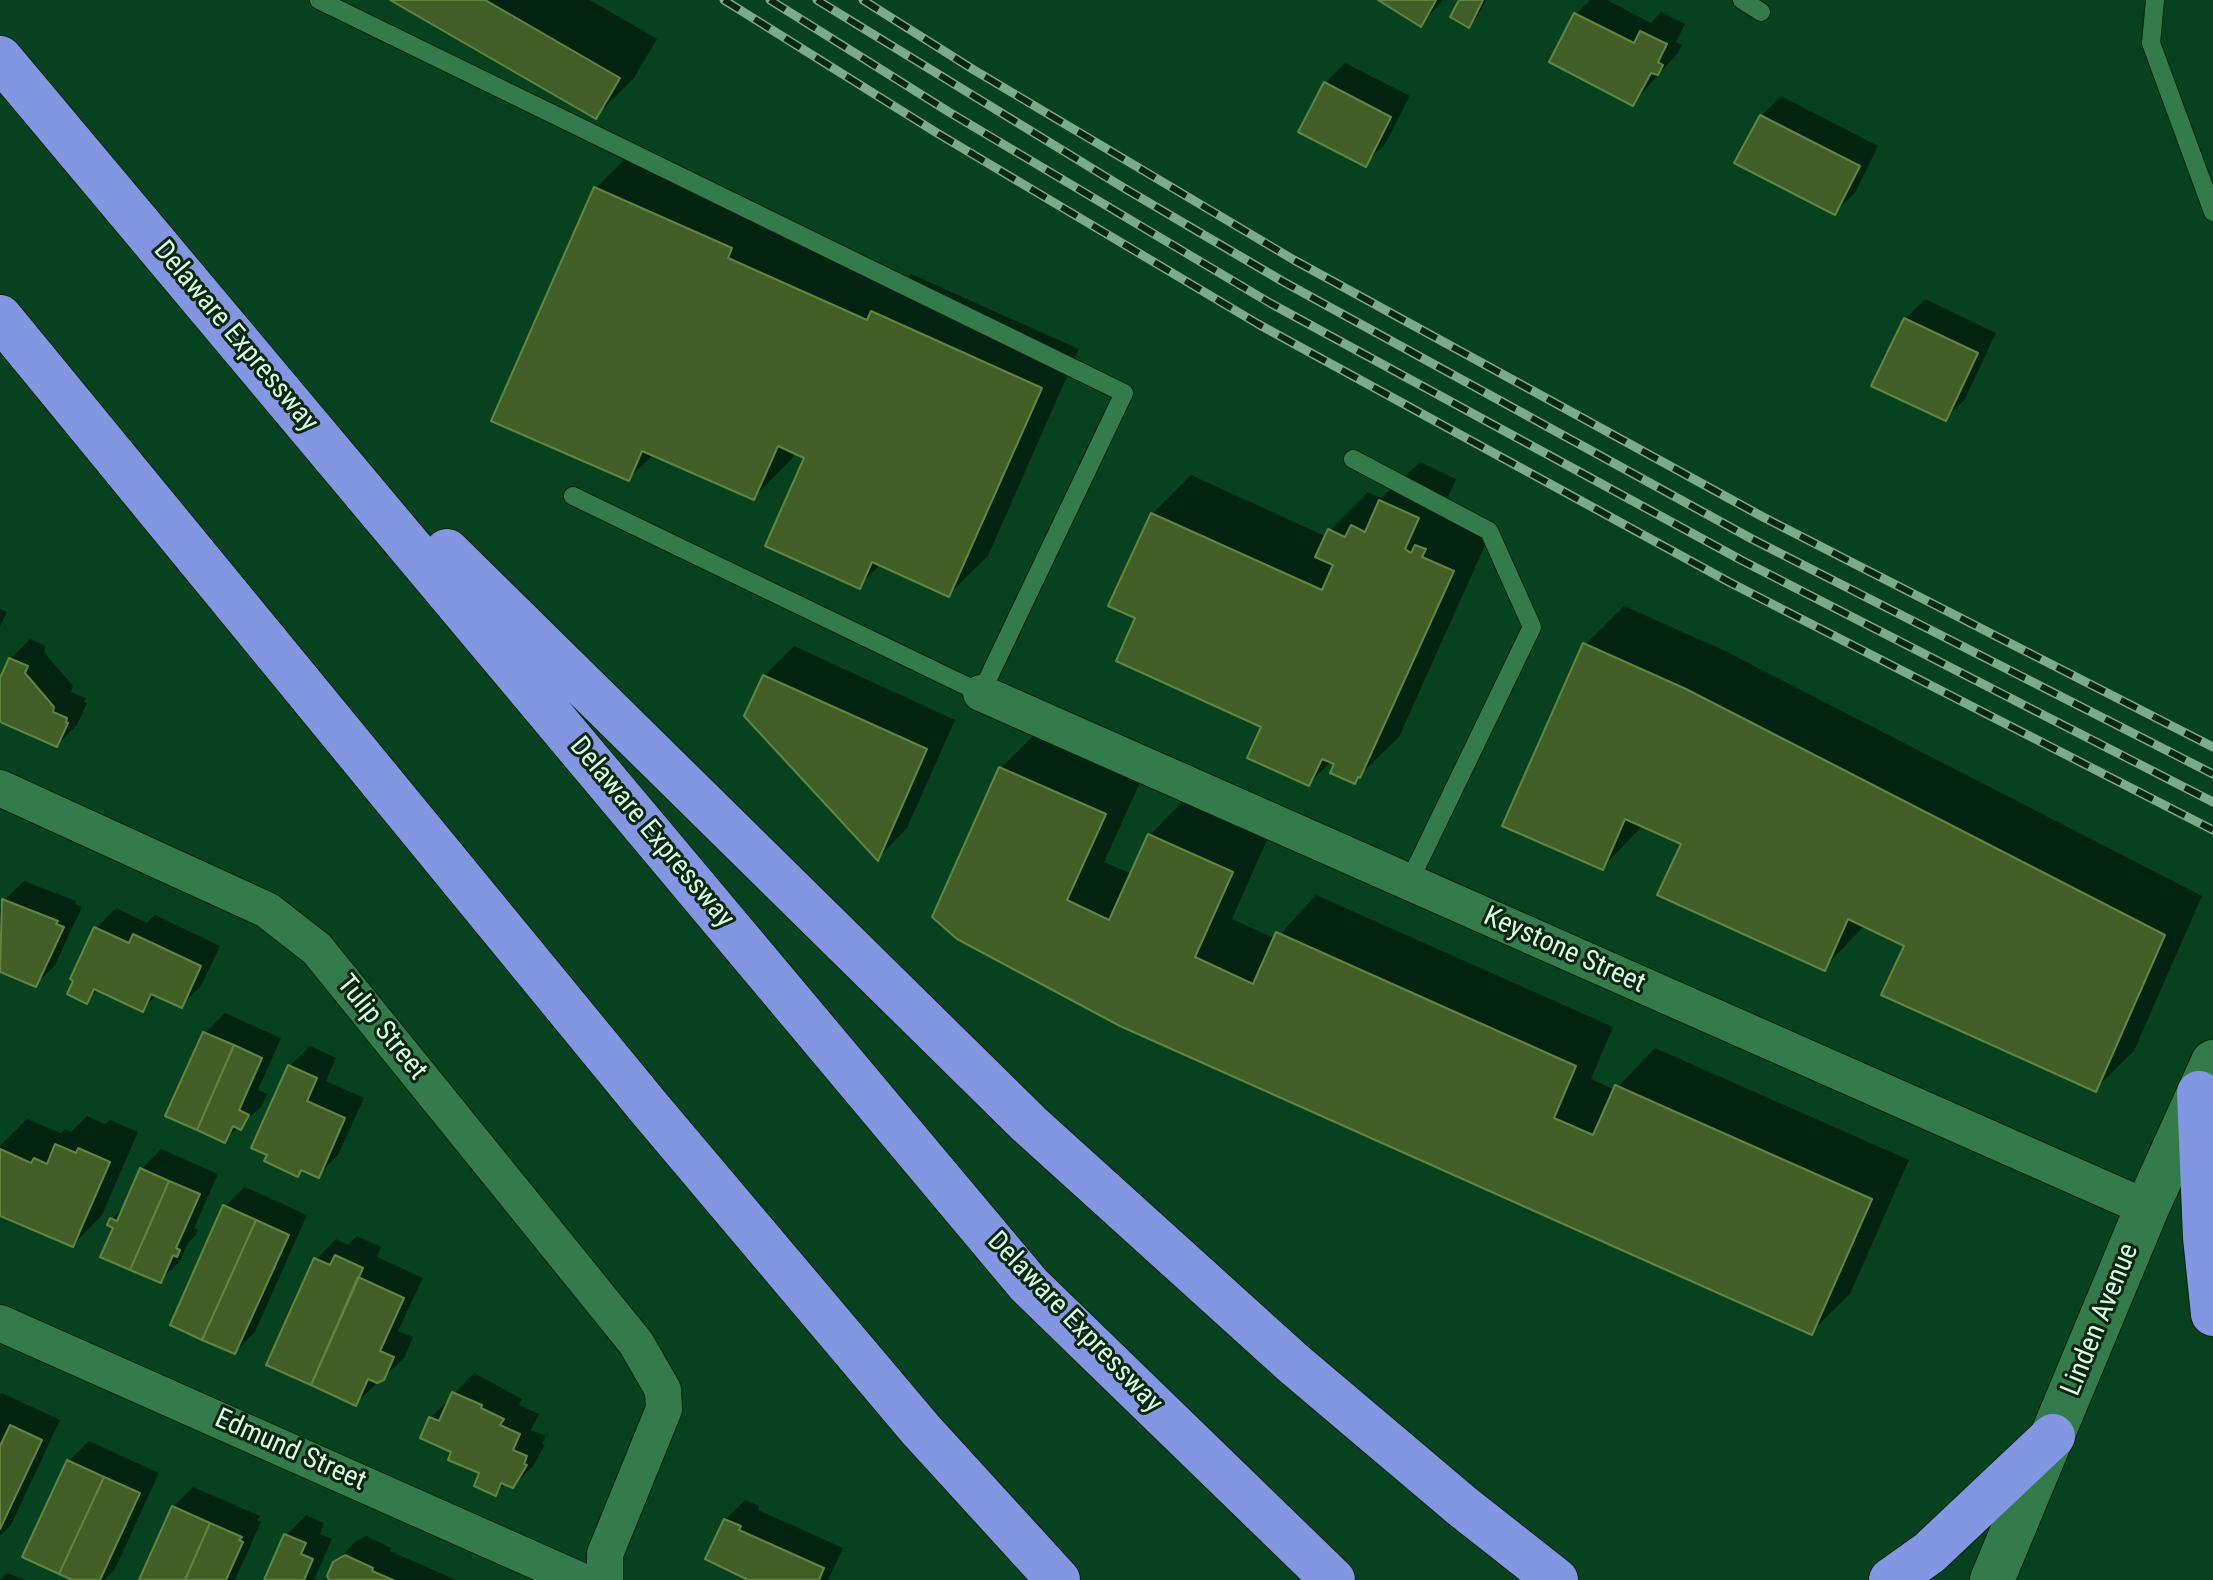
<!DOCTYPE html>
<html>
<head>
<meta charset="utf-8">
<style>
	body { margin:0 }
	canvas { display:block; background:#064220 }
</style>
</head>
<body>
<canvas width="2213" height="1580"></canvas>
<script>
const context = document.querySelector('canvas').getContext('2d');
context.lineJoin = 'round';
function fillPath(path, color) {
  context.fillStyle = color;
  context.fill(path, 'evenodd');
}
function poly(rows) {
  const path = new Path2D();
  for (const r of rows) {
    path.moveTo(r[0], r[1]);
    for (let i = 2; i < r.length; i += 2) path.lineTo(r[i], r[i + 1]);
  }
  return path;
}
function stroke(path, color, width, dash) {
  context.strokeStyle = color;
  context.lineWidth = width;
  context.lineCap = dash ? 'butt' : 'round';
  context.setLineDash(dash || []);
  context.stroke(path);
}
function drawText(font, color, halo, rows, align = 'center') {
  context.font = font + ' "Roboto Condensed",sans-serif';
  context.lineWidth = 6;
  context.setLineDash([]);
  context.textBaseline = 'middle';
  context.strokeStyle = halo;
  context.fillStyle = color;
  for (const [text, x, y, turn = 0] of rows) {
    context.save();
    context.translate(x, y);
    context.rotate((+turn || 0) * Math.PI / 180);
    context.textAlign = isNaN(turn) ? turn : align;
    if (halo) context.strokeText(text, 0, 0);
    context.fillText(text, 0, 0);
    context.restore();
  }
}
fillPath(poly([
	[394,0,590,0,657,39,634,78,596,116],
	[1380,0,1443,0,1421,24],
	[1461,0,1486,0,1478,16,1469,25],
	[1590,0,1607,0,1651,23,1661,12,1685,24,1676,42,1682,45,1678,53,1633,103,1552,61,1576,14],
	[1345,63,1410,96,1385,144,1365,164,1325,83],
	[1781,96,1878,146,1855,193,1835,212,1761,116],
	[634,150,769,210,766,220,904,281,911,274,1079,349,988,556,949,594,881,564,859,586,807,457,795,452,792,459,753,498,654,454,628,479,596,188],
	[1925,299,1996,333,1965,399,1945,419,1905,319],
	[1420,462,1456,479,1442,511,1491,532,1399,737,1354,781,1331,761,1309,784,1264,726,1138,617,1152,514,1191,475,1327,537,1330,531,1368,492,1381,498],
	[1624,606,1725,651,2202,896,2134,1051,2095,1089,1906,945,1865,925,1824,968,1683,843,1643,825,1602,868,1585,645],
	[0,609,7,612,0,627],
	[30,639,46,646,44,652,73,686,71,692,86,698,84,702,87,703,77,725,57,745,0,720,0,683,10,659],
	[794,646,955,720,907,828,878,858,764,676],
	[1040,729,1143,776,1104,862,1132,874,1150,835,1188,796,1270,833,1232,919,1276,939,1316,895,1613,1027,1591,1079,1615,1090,1655,1048,1909,1160,1850,1294,1811,1332,1121,1024,1001,768],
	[24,881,76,901,75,904,82,907,55,965,35,985,0,970,0,909,4,900],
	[116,908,147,923,155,915,220,946,201,986,181,1006,157,995,142,1009,99,989,86,1001,96,928],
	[225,1013,281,1038,258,1090,267,1094,261,1107,224,1140,168,1115,205,1033],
	[310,1046,336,1058,326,1081,364,1098,338,1155,318,1175,303,1169,298,1174,290,1066],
	[87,1116,105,1124,110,1120,138,1132,102,1215,73,1245,0,1214,0,1146,27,1119,61,1133,65,1129,71,1132],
	[161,1149,218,1174,194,1228,198,1230,196,1235,188,1243,180,1261,160,1281,112,1219,126,1205,142,1169],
	[245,1187,307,1215,255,1332,235,1352,225,1206],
	[357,1236,381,1247,377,1257,423,1278,398,1331,413,1337,404,1358,356,1403,316,1259,336,1239,348,1245],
	[474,1373,522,1399,519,1405,539,1414,531,1430,546,1436,542,1444,545,1445,533,1466,513,1486,506,1483,495,1493,482,1472,454,1451,423,1437,431,1418],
	[2,1393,60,1420,11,1525,0,1536,0,1395],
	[89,1441,159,1473,115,1569,104,1580,76,1580,69,1461],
	[193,1487,260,1516,257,1520,261,1522,235,1580,141,1580,173,1507],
	[745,1500,759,1506,758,1510,843,1548,828,1580,755,1580,725,1520],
	[306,1515,324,1523,320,1534,332,1539,314,1580,266,1580,286,1535],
	[366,1536,391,1548,390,1551,456,1580,326,1580,335,1563,355,1542],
	[7,1573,25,1580,0,1580]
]), '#0007');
const building = poly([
	[390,0,485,0,620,78,596,119,390,0],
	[1378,0,1436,0,1421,27,1378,0],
	[1459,0,1483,0,1469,28,1450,17,1459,0],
	[1574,13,1634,43,1640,31,1667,44,1658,62,1663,65,1658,75,1651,73,1633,106,1549,62,1574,13],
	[1324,82,1391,117,1366,167,1298,132,1324,82],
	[1760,115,1860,166,1835,215,1734,163,1760,115],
	[594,187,732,248,728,258,867,320,871,311,1042,388,949,597,872,562,860,589,765,546,804,458,778,446,754,500,642,451,629,481,491,421,594,187],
	[1904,318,1978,353,1946,421,1871,386,1904,318],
	[1379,500,1419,518,1405,549,1411,553,1415,545,1426,549,1422,557,1454,571,1360,778,1358,777,1355,784,1330,773,1334,764,1322,759,1309,786,1247,758,1261,727,1116,661,1135,618,1108,606,1151,513,1322,590,1333,565,1315,557,1328,529,1345,537,1351,525,1365,532,1379,500],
	[1583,643,1686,689,2165,935,2096,1092,1881,995,1904,946,1848,919,1825,971,1657,895,1681,844,1625,819,1603,870,1502,826,1583,643],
	[9,658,28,666,25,673,54,707,53,712,67,718,66,722,68,723,57,747,0,722,0,678,9,658],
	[763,675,927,749,878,861,744,716,763,675],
	[999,767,1106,814,1067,900,1109,920,1148,834,1233,872,1195,957,1253,984,1276,932,1576,1066,1554,1118,1593,1135,1615,1085,1872,1199,1812,1335,1120,1026,957,939,932,917,999,767],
	[2,899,58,921,56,924,64,927,36,987,0,972,2,899],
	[94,927,129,943,133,934,201,966,182,1008,151,994,143,1012,94,989,87,1004,67,994,73,981,70,979,94,927],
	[203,1032,234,1045,197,1130,165,1116,203,1032],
	[234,1045,262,1058,239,1110,249,1115,241,1130,233,1126,225,1143,197,1130,234,1045],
	[288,1065,317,1078,307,1101,345,1118,319,1178,301,1170,298,1177,264,1161,267,1155,251,1148,288,1065],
	[55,1144,76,1153,78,1148,110,1162,73,1247,0,1216,0,1149,31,1163,34,1158,47,1164,55,1144],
	[140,1168,169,1181,130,1270,100,1257,113,1228,107,1225,110,1218,117,1221,140,1168],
	[169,1181,200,1194,176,1248,180,1250,177,1257,173,1255,161,1283,130,1270,169,1181],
	[223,1205,256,1220,202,1340,170,1325,223,1205],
	[256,1220,289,1235,235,1354,202,1340,256,1220],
	[335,1255,363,1268,311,1385,266,1365,314,1258,330,1265,335,1255],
	[358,1277,404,1298,380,1351,394,1357,384,1380,377,1383,368,1379,356,1406,311,1385,358,1277],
	[452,1392,482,1405,481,1408,504,1419,500,1425,520,1434,513,1450,527,1456,524,1464,527,1465,513,1488,501,1483,496,1496,474,1486,479,1473,448,1460,451,1452,420,1438,429,1417,439,1421,452,1392],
	[10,1425,42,1440,0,1529,0,1446,10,1425],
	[67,1460,104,1477,59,1574,22,1557,67,1460],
	[104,1477,140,1493,100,1580,72,1580,59,1574,104,1477],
	[172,1506,210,1523,185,1580,139,1580,172,1506],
	[724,1519,741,1526,739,1530,824,1568,819,1580,748,1580,705,1559,724,1519],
	[210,1523,242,1537,239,1540,243,1542,226,1580,185,1580,210,1523],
	[284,1534,306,1543,301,1554,313,1559,304,1580,264,1580,284,1534],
	[345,1555,373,1568,372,1571,393,1580,329,1580,327,1576,333,1562,345,1555]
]);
fillPath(building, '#415e26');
stroke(building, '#618541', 2);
const lane = poly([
	[319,0,1124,393,981,693,573,496],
	[1742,0,1761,12],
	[2155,0,2151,43,2213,212],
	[1353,459,1489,531,1532,627,1409,882]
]);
const street = poly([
	[981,693,2147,1208],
	[0,788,267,910,317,949,636,1343,663,1390,664,1409,605,1554,605,1580],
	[0,1323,579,1580]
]);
const secondary = poly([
	[1992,1580,2147,1208,2213,1062]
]);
const highway = poly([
	[0,58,1029,1285,1333,1580],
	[0,317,650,1109,921,1430,1058,1580],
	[447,551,1029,1124,1293,1363,1462,1506,1556,1580],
	[2199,1093,2205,1237,2213,1314],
	[1891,1580,1929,1553,2053,1436]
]);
stroke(lane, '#00260e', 20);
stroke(street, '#00260e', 38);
stroke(secondary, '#00260e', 46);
stroke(highway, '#00260e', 46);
stroke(lane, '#337b4b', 18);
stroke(street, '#337b4b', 36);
stroke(secondary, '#337b4b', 44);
stroke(highway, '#8296e1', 44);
const rail = poly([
	[724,0,937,133,1258,324,1729,582,2213,830],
	[770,0,949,112,1270,303,1741,560,2213,802],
	[817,0,1124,188,1282,281,1752,539,2213,774],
	[863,0,974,70,1294,260,1763,517,2213,747]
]);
stroke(rail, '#7cab8c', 9);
stroke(rail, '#062511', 6, [18]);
drawText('28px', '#dbffe3', '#062511', [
	["Delaware Expressway",235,337,50],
	["Delaware Expressway",651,833,50],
	["Keystone Street",1564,951,24],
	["Tulip Street",381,1028,51],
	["Linden Avenue",2101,1320,-68],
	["Delaware Expressway",1074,1323,46],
	["Edmund Street",290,1451,24]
]);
</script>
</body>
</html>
